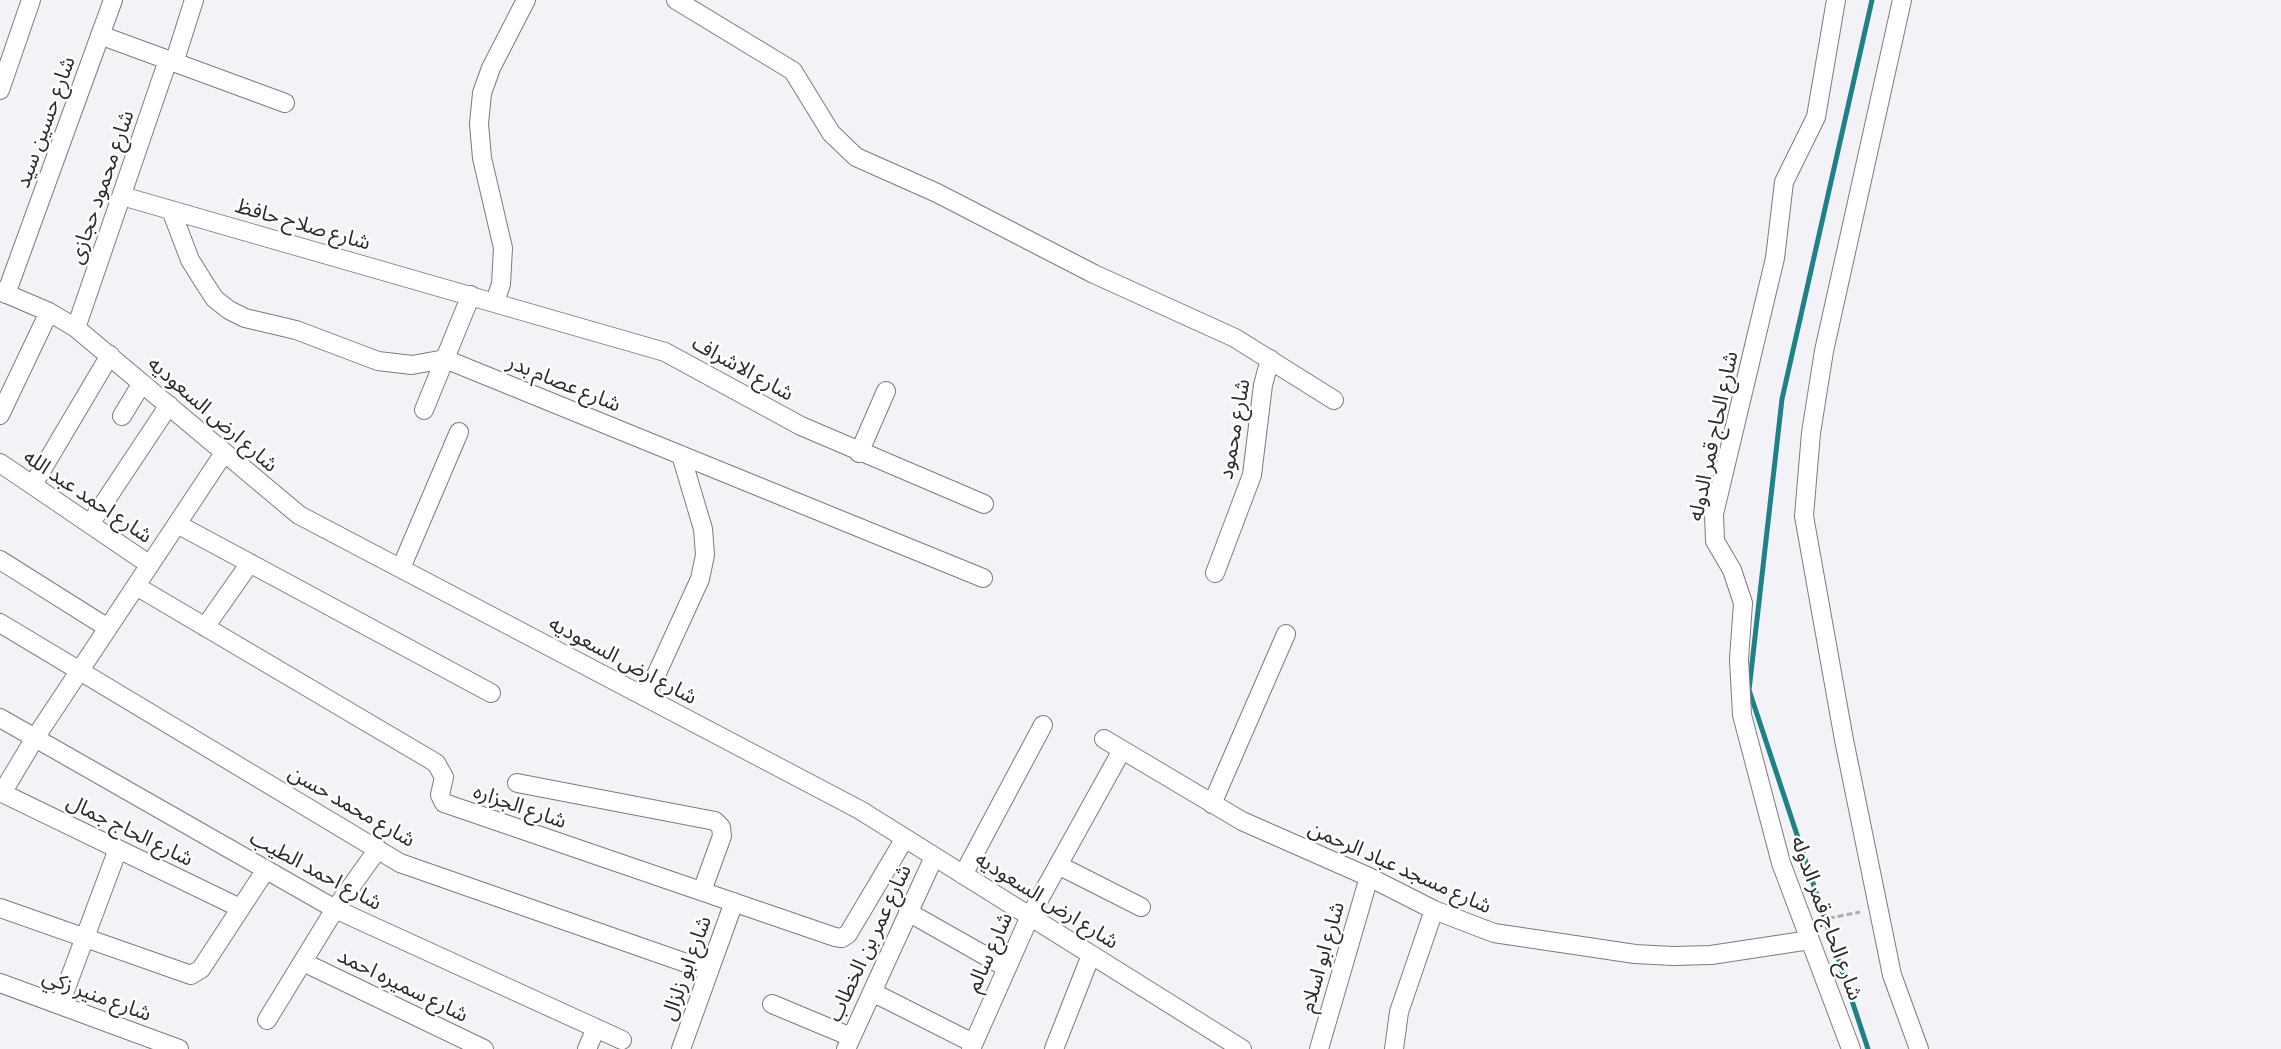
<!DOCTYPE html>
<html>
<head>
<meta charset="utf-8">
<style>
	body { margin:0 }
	canvas { display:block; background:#f2f2f7 }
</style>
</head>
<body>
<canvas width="2281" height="1049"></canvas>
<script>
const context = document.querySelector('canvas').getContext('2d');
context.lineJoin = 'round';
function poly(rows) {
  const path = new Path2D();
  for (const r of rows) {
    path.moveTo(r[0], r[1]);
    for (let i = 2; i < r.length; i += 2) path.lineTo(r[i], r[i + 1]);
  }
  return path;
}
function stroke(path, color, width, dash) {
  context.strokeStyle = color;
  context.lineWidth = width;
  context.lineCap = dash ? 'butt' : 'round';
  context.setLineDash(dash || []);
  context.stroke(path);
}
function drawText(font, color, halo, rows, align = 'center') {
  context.font = font + ' Commissioner,"Noto Sans Arabic",sans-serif';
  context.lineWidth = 5;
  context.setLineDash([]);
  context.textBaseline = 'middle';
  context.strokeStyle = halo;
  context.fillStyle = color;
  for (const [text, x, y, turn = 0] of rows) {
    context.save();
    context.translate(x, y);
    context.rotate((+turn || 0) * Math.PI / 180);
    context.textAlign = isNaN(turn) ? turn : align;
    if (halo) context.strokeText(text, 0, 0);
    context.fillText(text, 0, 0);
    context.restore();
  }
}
stroke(poly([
	[1868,1049,1749,690,1782,399,1872,0]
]), '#1d8287', 5);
const minor = poly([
	[676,0,793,71,831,133,856,157,937,193,1094,274,1235,338,1334,400],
	[1836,0,1816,117,1784,182,1775,258,1714,514,1715,541,1732,570,1743,603,1739,659,1742,715,1781,863,1851,1049],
	[1902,0,1824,351,1811,433,1804,516,1844,740,1892,975,1919,1049],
	[100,35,285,103],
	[174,63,194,0],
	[0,90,31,0],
	[122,196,665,352,801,426,984,504],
	[171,210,190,260,205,284,215,299,229,310,245,318,296,330,378,361,412,365,445,359,983,578],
	[0,291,49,312,76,328,299,515,860,810,1242,1049],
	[6,294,113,0],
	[495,302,501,284,503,248,482,158,479,124,482,93,491,68,526,0],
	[76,328,168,60],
	[424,410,471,295],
	[0,415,49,312],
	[122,416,142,383],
	[859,453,886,391],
	[0,463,150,565],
	[33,485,110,355],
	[90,524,169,405],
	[177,524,491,693],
	[0,560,108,628],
	[401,568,459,432],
	[1215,573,1252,475,1263,385,1270,359],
	[136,586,436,763,444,777,440,795,444,803,835,937,842,938,848,934,905,838],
	[0,623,400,863,709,971],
	[205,627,250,563],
	[646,697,700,579,705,555,703,529,681,455],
	[0,718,335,909,622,1040],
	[1104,739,1242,821,1369,877,1434,910,1494,933,1635,954,1673,956,1711,955,1810,940],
	[517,783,715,821,721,827,722,836,702,891],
	[0,792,240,908],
	[2,793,35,738,224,453],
	[1212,804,1286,634],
	[1058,865,1141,907],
	[963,875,1043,725],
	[0,908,191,975,201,969,265,871],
	[908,912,1007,968],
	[303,962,484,1049],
	[0,983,179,1049],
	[872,992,973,1043],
	[60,1004,118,849],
	[772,1004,851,1037],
	[267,1020,335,909,378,849],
	[587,1049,596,1028],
	[681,1049,734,902],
	[846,1049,934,857],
	[971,1049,1030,916,1122,750],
	[1054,1049,1091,955],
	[1319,1049,1369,877],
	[1394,1049,1399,1012,1434,910]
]);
stroke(minor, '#7c7c80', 20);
stroke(poly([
	[1820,920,1860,912]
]), '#adadb1', 3, [6, 3]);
stroke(minor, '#fff', 18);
drawText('21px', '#2b2b2d', '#fff', [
	["شارع حسين سيد",45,122,-70],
	["شارع محمود حجازى",101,187,-71],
	["شارع صلاح حافظ",303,224,16],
	["شارع الاشراف",743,368,29],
	["شارع عصام بدر",564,383,22],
	["شارع ارض السعوديه",213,414,41],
	["شارع محمود",1234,429,-80],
	["شارع الحاج قمر الدوله",1713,436,-78],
	["شارع احمد عبد الله",88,496,34],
	["شارع ارض السعوديه",623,660,28],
	["شارع محمد حسن",352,806,30],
	["شارع الجزاره",520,806,19],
	["شارع الحاج جمال",130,830,26],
	["شارع مسجد عباد الرحمن",1400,867,24],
	["شارع احمد الطيب",316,870,28],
	["شارع ارض السعوديه",1047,900,32],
	["شارع الحاج قمر الدوله",1827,918,70],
	["شارع عمر بن الخطاب",869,943,-65],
	["شارع سالم",989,952,-66],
	["شارع ابو اسلام",1322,957,-74],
	["شارع ابو زلزال",686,968,-70],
	["شارع سميره احمد",403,985,26],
	["شارع منير زكي",97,995,20]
]);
</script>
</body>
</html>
